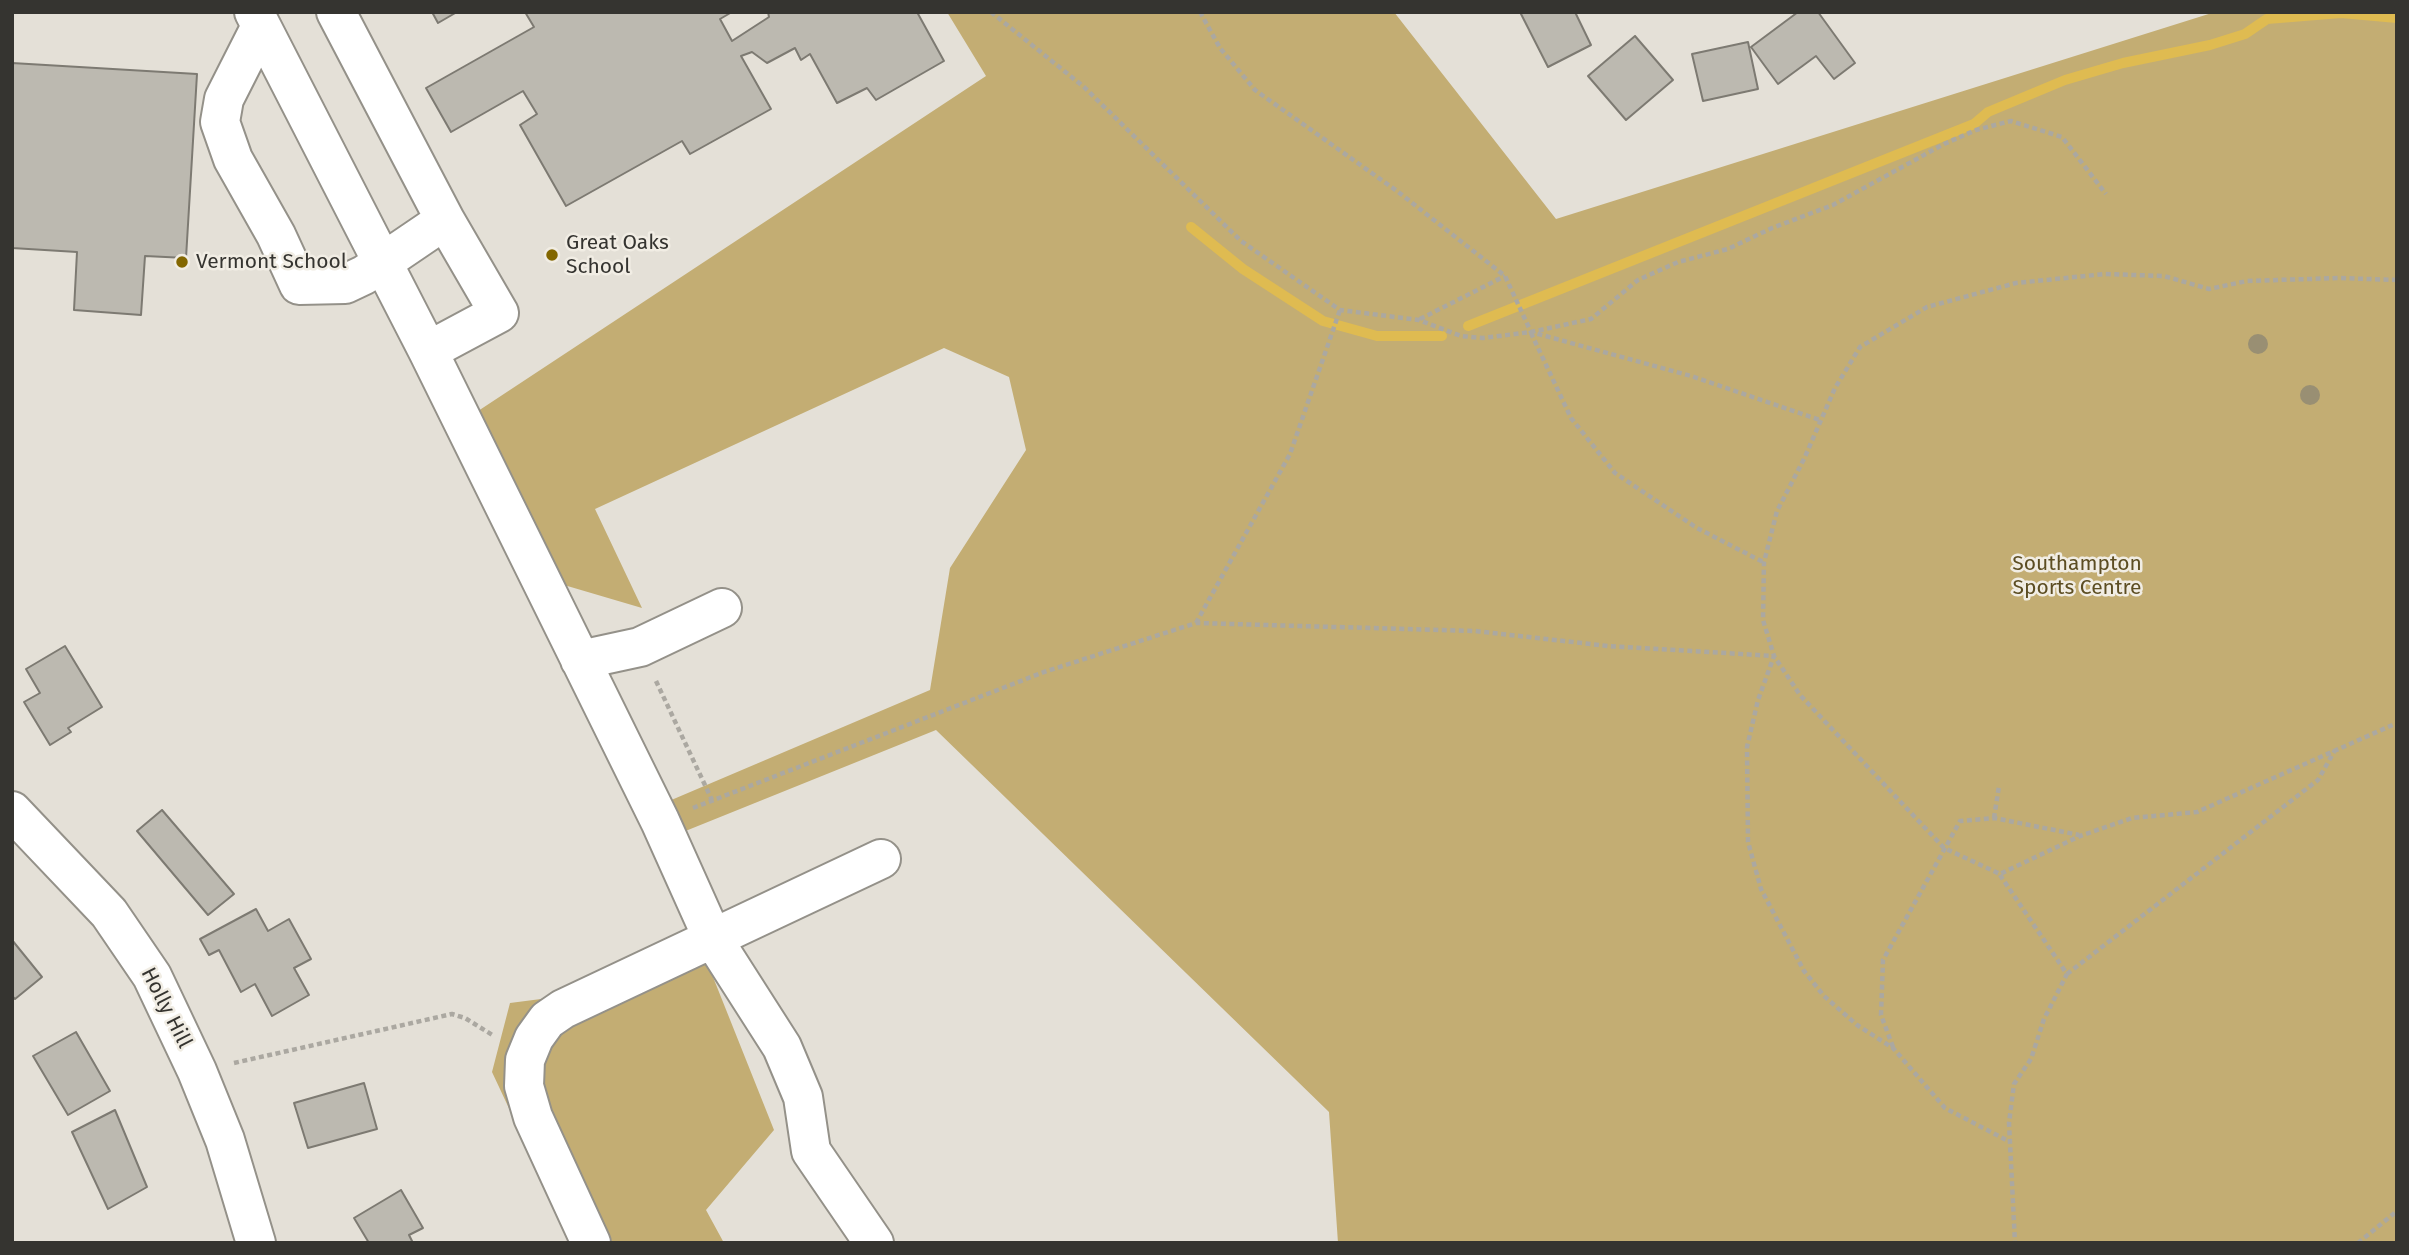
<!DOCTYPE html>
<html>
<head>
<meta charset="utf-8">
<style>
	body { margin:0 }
	#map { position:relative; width:2409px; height:1255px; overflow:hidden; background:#e4e0d7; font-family:"Fira Sans",sans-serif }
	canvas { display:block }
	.frame { position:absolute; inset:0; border:14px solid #353430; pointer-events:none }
</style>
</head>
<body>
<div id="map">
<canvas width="2409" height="1255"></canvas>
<div class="frame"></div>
</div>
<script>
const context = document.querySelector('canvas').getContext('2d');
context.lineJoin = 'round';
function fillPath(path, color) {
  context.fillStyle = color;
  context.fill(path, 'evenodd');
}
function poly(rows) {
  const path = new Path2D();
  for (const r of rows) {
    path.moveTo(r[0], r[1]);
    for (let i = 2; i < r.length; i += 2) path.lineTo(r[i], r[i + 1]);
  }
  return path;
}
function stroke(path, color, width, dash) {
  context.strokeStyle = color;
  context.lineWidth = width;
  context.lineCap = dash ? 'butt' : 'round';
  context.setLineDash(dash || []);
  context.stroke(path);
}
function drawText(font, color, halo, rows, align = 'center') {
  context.font = font + ' "Fira Sans",sans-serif';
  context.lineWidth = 5;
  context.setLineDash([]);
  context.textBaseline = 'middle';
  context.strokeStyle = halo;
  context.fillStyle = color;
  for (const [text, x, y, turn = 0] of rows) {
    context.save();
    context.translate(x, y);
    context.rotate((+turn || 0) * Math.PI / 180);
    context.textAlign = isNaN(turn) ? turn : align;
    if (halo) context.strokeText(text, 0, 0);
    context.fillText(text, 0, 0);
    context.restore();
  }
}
fillPath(poly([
	[947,12,1394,12,1556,219,2215,12,2397,12,2397,1243,1338,1243,1329,1112,936,730,683,832,669,801,930,690,950,568,1026,450,1009,377,944,348,595,509,642,608,564,585,472,415,986,76],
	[688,928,709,967,774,1130,706,1210,724,1243,572,1243,492,1072,510,1003,541,999]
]), '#c3ad73');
stroke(poly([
	[1191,227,1243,269,1323,321,1377,336,1442,336],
	[1468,326,1974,124,1988,112,2065,80,2123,63,2210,45,2245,34,2267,19,2341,13,2397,18]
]), '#dfbb51', 10);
const building = poly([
	[432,12,457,12,438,23,432,12],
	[525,12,732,12,720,19,732,41,769,17,768,12,917,12,944,61,876,100,867,88,837,103,810,54,801,60,795,48,767,63,752,52,741,56,771,109,690,154,682,141,566,206,520,125,537,114,523,91,451,132,426,88,534,27,525,12],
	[1520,12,1575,12,1591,45,1548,67,1520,12],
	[1798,12,1818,12,1855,63,1834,79,1816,56,1778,84,1751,47,1798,12],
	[1635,36,1673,80,1626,120,1588,76,1635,36],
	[1748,42,1758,89,1703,101,1692,54,1748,42],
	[12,63,197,74,186,258,145,256,141,315,74,310,77,252,12,248,12,63],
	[65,646,102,707,68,728,71,732,50,745,24,702,40,693,26,669,65,646],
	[162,810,234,894,208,915,137,831,162,810],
	[256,909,268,931,289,919,311,959,294,968,309,995,272,1016,255,984,241,992,219,950,209,955,200,939,256,909],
	[12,940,42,977,15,999,12,996,12,940],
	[76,1032,110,1091,68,1115,33,1056,76,1032],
	[364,1083,377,1129,308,1148,294,1103,364,1083],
	[115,1110,147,1187,108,1209,72,1132,115,1110],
	[401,1190,423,1228,409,1235,413,1243,369,1243,354,1218,401,1190]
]);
fillPath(building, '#bcb9b0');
stroke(building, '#7d7a72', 2);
const minor = poly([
	[254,12,428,351,660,821,713,939,782,1047,803,1097,811,1151,874,1243],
	[261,26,224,99,220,122,233,159,276,235,299,285,345,284,364,275,445,220,336,12],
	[428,351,499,313,445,220],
	[580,660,640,647,722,608],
	[12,811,109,913,152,976,197,1071,225,1140,256,1243],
	[591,1243,533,1117,524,1086,525,1060,534,1038,547,1020,563,1009,881,859]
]);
stroke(minor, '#949189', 42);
stroke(poly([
	[991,12,1084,87,1241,241,1340,310,1419,320,1461,336,1483,338,1531,332,1591,319,1638,280,1678,262,1728,249,1772,228,1833,205,1944,144,1976,130,2011,121,2062,137,2106,194],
	[1200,12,1220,48,1255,90,1397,191,1505,276,1531,332,1691,376,1820,420],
	[2397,280,2339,278,2247,281,2209,289,2164,276,2105,274,2016,283,1927,307,1860,347,1835,388,1804,459,1777,511,1764,562,1763,620,1774,656,1800,695,1944,848,2000,874,2080,836,2132,818,2197,812,2397,723],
	[1420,319,1505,276],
	[1531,333,1571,418,1615,473,1697,528,1763,562],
	[1196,623,1290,454,1340,310],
	[656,681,712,800],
	[693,808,1044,672,1196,623,1475,631,1608,646,1774,656,1758,700,1747,747,1748,842,1761,889,1804,971,1824,996,1857,1025,1893,1048,1945,1108,2010,1142],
	[1994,818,1999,786],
	[2000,875,2067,974,2044,1019,2031,1059,2014,1084,2009,1123,2015,1243],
	[2067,974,2318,780,2335,750],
	[1893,1047,1881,1015,1883,960,1960,821,1994,818,2079,835],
	[234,1063,452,1014,465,1018,494,1036],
	[2358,1243,2397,1211]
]), '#aba8a1', 4.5, [5, 3.5]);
stroke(minor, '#fff', 38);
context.fillStyle = '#998f73';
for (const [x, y] of [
	[2258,344],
	[2310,395]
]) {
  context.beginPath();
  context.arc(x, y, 10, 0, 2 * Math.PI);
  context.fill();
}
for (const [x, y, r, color] of [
	[552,255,7,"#836700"],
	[182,262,7,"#836700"]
]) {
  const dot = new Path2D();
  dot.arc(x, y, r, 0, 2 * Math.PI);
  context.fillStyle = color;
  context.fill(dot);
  stroke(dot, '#f1ede4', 2.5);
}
drawText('21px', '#353430', '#f1ede4', [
	["Great Oaks",566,243],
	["School",566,267],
	["Vermont School",196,262]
], 'left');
drawText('21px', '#5c4d22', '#f1ede4', [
	["Southampton",2077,564],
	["Sports Centre",2077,588]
]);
drawText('21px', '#353430', '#f1ede4', [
	["Holly Hill",166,1008,63]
]);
</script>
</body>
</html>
